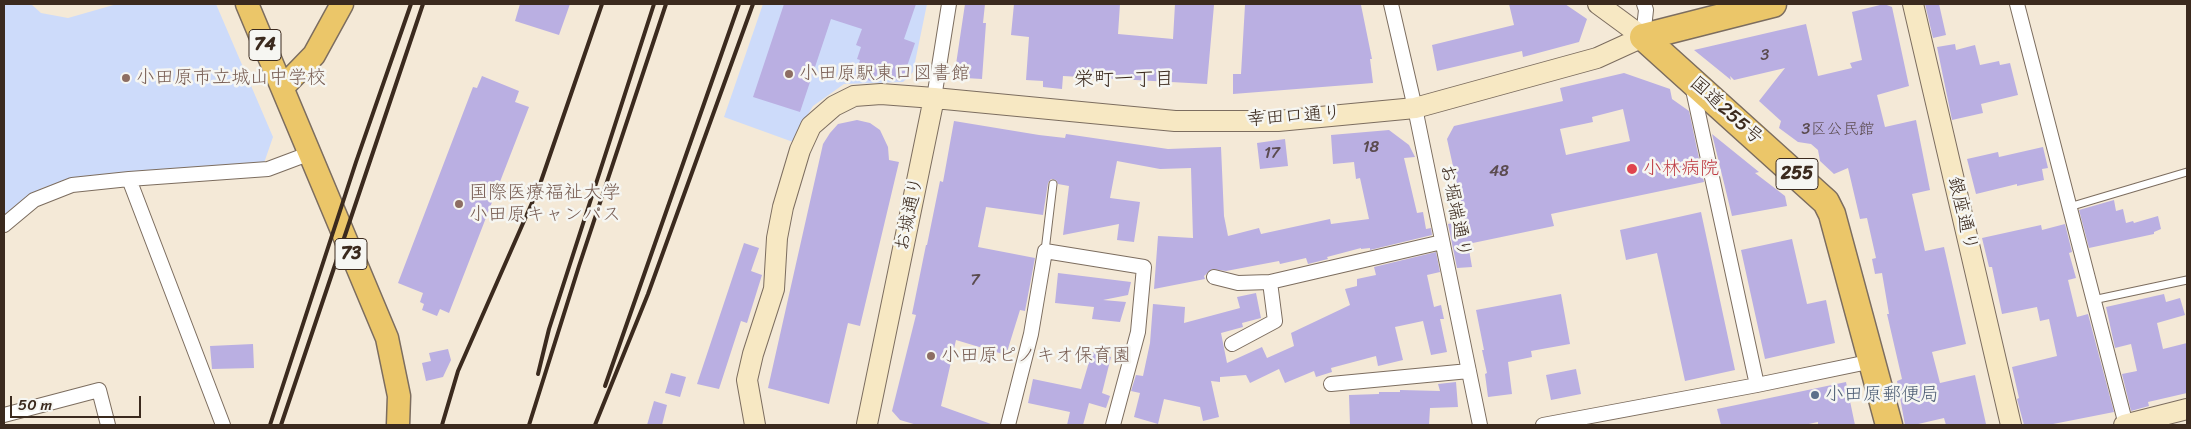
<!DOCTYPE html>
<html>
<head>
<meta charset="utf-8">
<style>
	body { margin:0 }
	#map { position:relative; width:2191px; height:429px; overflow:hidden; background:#f4e9d7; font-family:Sriracha,sans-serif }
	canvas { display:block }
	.frame { position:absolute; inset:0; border:5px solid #3b2a1e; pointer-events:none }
	.scale { position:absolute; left:10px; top:396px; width:131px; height:22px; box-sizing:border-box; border:2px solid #3b2a1e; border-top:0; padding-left:6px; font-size:15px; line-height:18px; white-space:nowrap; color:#3b2a1e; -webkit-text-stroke:4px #f6f6f2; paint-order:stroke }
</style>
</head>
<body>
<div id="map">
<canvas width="2191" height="429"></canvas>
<div class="frame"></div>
<div class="scale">50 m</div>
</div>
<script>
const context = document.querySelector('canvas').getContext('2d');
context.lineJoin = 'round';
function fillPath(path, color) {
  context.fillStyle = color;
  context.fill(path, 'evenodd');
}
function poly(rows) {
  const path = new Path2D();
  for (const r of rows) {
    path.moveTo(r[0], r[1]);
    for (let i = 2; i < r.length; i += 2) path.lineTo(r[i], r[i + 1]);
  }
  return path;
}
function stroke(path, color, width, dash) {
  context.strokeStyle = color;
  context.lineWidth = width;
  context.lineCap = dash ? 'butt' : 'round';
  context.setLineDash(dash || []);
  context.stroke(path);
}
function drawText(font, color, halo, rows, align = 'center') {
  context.font = font + ' Sriracha,"Klee One",sans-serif';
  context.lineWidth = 5;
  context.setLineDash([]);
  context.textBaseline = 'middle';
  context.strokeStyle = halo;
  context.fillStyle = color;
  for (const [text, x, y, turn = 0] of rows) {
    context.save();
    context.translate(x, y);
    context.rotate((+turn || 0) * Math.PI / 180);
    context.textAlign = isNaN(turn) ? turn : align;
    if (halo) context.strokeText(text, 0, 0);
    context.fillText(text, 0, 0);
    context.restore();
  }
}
fillPath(poly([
	[4,4,31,4,41,13,68,18,117,4,216,4,273,137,264,163,72,179,42,188,4,219],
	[763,4,927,4,913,72,903,82,844,84,813,106,799,129,793,142,724,117]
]), '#cddbfa');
fillPath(poly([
	[520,4,570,4,559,35,515,21],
	[784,4,916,4,904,39,915,43,904,75,902,74,899,81,877,74,874,82,855,76,860,60,857,59,861,47,856,45,862,29,831,19,800,112,753,97],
	[965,4,985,4,983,23,986,23,982,79,965,78,955,71],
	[1014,4,1120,4,1118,34,1173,39,1175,4,1214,5,1207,84,1063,76,1062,89,1043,87,1043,81,1026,80,1029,37,1011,35],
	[1509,4,1565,4,1587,19,1579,42,1523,57,1522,51,1437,71,1432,45,1514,25],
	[1884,4,1892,7,1909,86,1877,95,1885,127,1916,120,1930,190,1912,194,1925,251,1944,247,1966,344,1932,352,1940,383,1975,375,1986,424,1946,425,1944,418,1914,425,1905,425,1897,381,1902,379,1887,314,1889,314,1882,273,1875,274,1872,259,1876,258,1867,218,1860,219,1848,168,1834,174,1820,161,1818,150,1811,144,1798,142,1779,128,1781,121,1759,101,1785,68,1734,80,1730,76,1731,80,1694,50,1806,24,1818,76,1852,68,1850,63,1862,60,1852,12],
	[1925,4,1939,4,1946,35,1933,38],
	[1245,5,1361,5,1372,59,1370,59,1373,83,1233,94,1233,74,1241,74],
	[1955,44,1956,50,1975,45,1980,65,1999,61,2000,65,2010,63,2018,95,1981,104,1983,113,1952,120,1937,47],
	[1624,73,1670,89,1672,99,1689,111,1704,182,1551,214,1554,226,1468,244,1472,267,1457,268,1448,224,1465,220,1447,139,1454,126,1563,101,1560,88],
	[1623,109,1630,141,1566,155,1560,129,1593,122,1592,117],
	[482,76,519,91,515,102,529,107,449,313,440,309,437,316,422,310,424,304,420,302,423,293,398,283,473,87,477,88],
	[857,120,870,123,880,130,888,147,889,160,899,162,860,326,848,323,829,404,768,388,823,144,830,133,838,124],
	[954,121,1039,135,1065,138,1066,134,1168,149,1221,147,1224,216,1228,236,1259,228,1261,234,1330,219,1331,224,1369,219,1360,178,1356,179,1354,162,1333,164,1331,135,1389,130,1409,145,1415,157,1404,158,1417,213,1423,212,1426,229,1431,228,1432,235,1370,250,1370,248,1361,249,1361,248,1327,257,1328,259,1308,264,1306,258,1280,264,1279,261,1226,271,1212,269,1204,276,1205,279,1154,289,1158,236,1193,238,1191,168,1160,169,1117,161,1110,198,1140,202,1134,242,1117,240,1119,224,1063,235,1069,186,1058,184,1056,180,1051,179,1048,183,1043,215,986,207,978,247,1035,258,1025,311,1020,310,1006,355,956,340,941,406,991,424,990,425,917,425,900,420,892,411,916,315,912,314,926,245,927,245,940,181,943,182],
	[1712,134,1759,172,1755,173,1785,196,1787,206,1732,216],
	[1285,139,1288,166,1260,169,1257,143],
	[2043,147,2048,168,2042,169,2044,180,2017,186,2017,184,1976,194,1967,159,1998,152,1999,157],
	[2114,200,2116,211,2123,209,2126,223,2133,221,2134,223,2158,216,2161,229,2154,232,2154,234,2089,248,2079,210],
	[1701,212,1735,370,1685,381,1657,253,1626,260,1620,230],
	[2065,224,2072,252,2069,253,2076,278,2068,280,2077,317,2088,314,2114,412,2048,425,2024,425,2017,399,2019,398,2012,367,2057,356,2049,319,2040,321,2037,307,2002,314,1992,267,1989,267,1982,238,2041,225,2042,230],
	[1792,239,1807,304,1826,300,1835,343,1765,359,1741,250],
	[744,243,759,248,751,271,762,275,747,323,741,321,719,389,697,384],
	[1436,252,1440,272,1427,275,1434,307,1441,305,1444,319,1440,319,1447,352,1431,355,1423,321,1395,327,1403,360,1378,366,1376,356,1331,368,1332,372,1316,377,1314,371,1285,383,1279,369,1250,383,1246,375,1220,377,1220,382,1211,381,1219,417,1203,421,1200,407,1164,399,1158,424,1134,417,1140,393,1131,391,1136,375,1143,376,1150,343,1153,304,1185,307,1184,323,1240,308,1237,297,1256,293,1261,318,1242,323,1243,327,1221,333,1227,363,1262,347,1267,358,1294,346,1291,333,1350,305,1345,289,1357,286,1357,279,1376,275,1374,267],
	[1058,273,1131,282,1128,295,1103,300,1126,302,1120,322,1092,319,1094,307,1055,303],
	[1561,294,1570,344,1531,351,1532,357,1508,362,1512,394,1488,397,1485,374,1487,373,1482,350,1484,350,1476,310],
	[2164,294,2166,302,2180,298,2185,315,2157,323,2163,349,2187,343,2187,393,2148,402,2149,406,2131,411,2122,374,2137,371,2131,344,2115,348,2106,307],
	[253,344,254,368,212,369,210,346],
	[448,349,451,360,443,377,426,381,422,363,431,361,429,353],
	[1092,352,1111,357,1102,393,1110,396,1106,408,1089,403,1083,425,1067,425,1070,412,1028,403,1033,379,1081,389],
	[1576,369,1581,394,1551,400,1546,375],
	[671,373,686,377,680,397,665,393],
	[1456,382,1458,407,1430,408,1429,425,1350,425,1349,395,1379,394,1379,392,1400,392,1400,390,1440,391,1438,384],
	[1846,382,1855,425,1818,425,1818,422,1804,425,1721,425,1717,409],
	[654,401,667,405,662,425,647,425]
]), '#baafe2');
const lane = poly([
	[2069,207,2187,172],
	[1045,251,1053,184],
	[2093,300,2187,280]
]);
const street = poly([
	[1391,4,1415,108,1480,425],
	[2017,4,2126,425],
	[1643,37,1646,10,1644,4],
	[1692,85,1757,385],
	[934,98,949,4],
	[129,179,223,425],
	[4,225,34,200,72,185,129,179,268,169,308,154],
	[1214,277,1238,283,1270,282],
	[1232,344,1275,321,1270,282,1442,242],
	[1331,384,1469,371],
	[4,415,99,390,108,425],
	[1008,425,1031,334,1045,251,1144,267,1138,332,1113,425],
	[1543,425,1757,385,1873,361]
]);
const secondary = poly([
	[1598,4,1643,37],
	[1913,4,2011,425],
	[867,424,934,98],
	[755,425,747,380,753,354,774,289,777,238,783,207,800,150,811,126,834,106,854,96,881,94,934,98,1175,121,1278,121,1415,108,1597,58,1643,37],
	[2124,425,2187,409]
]);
const primary = poly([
	[247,4,387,338,399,396,398,425],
	[283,87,314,55,342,4]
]);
const highway = poly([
	[1643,37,1826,202,1832,214,1889,425],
	[1643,37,1773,4]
]);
stroke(lane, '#7c6d5f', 9);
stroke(street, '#7c6d5f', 16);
stroke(secondary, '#7c6d5f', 22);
stroke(primary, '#7c6d5f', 25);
stroke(highway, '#7c6d5f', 29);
stroke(lane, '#fff', 7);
stroke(street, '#fff', 14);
stroke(secondary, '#f7e8c3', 20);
stroke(primary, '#ebc669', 22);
stroke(highway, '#ebc669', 26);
stroke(poly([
	[538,374,549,329,654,4],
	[605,386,739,4],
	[270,425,356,162,411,4],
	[281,425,423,4],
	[442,425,458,371,539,187,602,4],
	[529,425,579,266,666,4],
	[595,425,648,294,753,4]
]), '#3b2a1e', 4);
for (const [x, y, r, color] of [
	[789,74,5,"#8d6e63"],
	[126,78,5,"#8d6e63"],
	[1632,169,6,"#e0444e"],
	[459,204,5,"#8d6e63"],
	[931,356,5,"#8d6e63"],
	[1815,395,5,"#5c6f8a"]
]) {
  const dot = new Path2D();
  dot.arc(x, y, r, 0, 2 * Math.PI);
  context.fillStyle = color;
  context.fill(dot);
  stroke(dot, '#f6f6f2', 2);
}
drawText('16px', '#5b4b4f', null, [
	["3",1765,56],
	["3区公民館",1838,130],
	["18",1371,148],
	["17",1272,154],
	["48",1499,172],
	["7",975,281]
]);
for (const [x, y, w] of [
	[265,45,32],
	[1797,174,42],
	[351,254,32]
]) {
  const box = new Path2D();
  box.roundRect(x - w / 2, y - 15.5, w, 31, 4);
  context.fillStyle = '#f6f6f2';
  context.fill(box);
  stroke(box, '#3b2a1e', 1);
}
drawText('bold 18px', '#3b2a1e', null, [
	["74",265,45],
	["255",1797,174],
	["73",351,254]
]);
drawText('19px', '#785e54', '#f6f6f2', [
	["小田原駅東口図書館",799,74],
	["小田原市立城山中学校",136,78],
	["国際医療福祉大学",469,193],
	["小田原キャンパス",469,215],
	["小田原ピノキオ保育園",941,356]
], 'left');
drawText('19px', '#3b2a1e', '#f6f6f2', [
	["国道255号",1726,111,42],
	["幸田口通り",1294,117,-4],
	["お堀端通り",1455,211,79],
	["お城通り",910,214,-78],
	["銀座通り",1962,214,77]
]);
drawText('19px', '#be3a42', '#f6f6f2', [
	["小林病院",1643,169]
], 'left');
drawText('19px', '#4e5e75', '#f6f6f2', [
	["小田原郵便局",1825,395]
], 'left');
drawText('20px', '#3b2a1e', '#f6f6f2', [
	["栄町一丁目",1124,80]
]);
</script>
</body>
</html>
